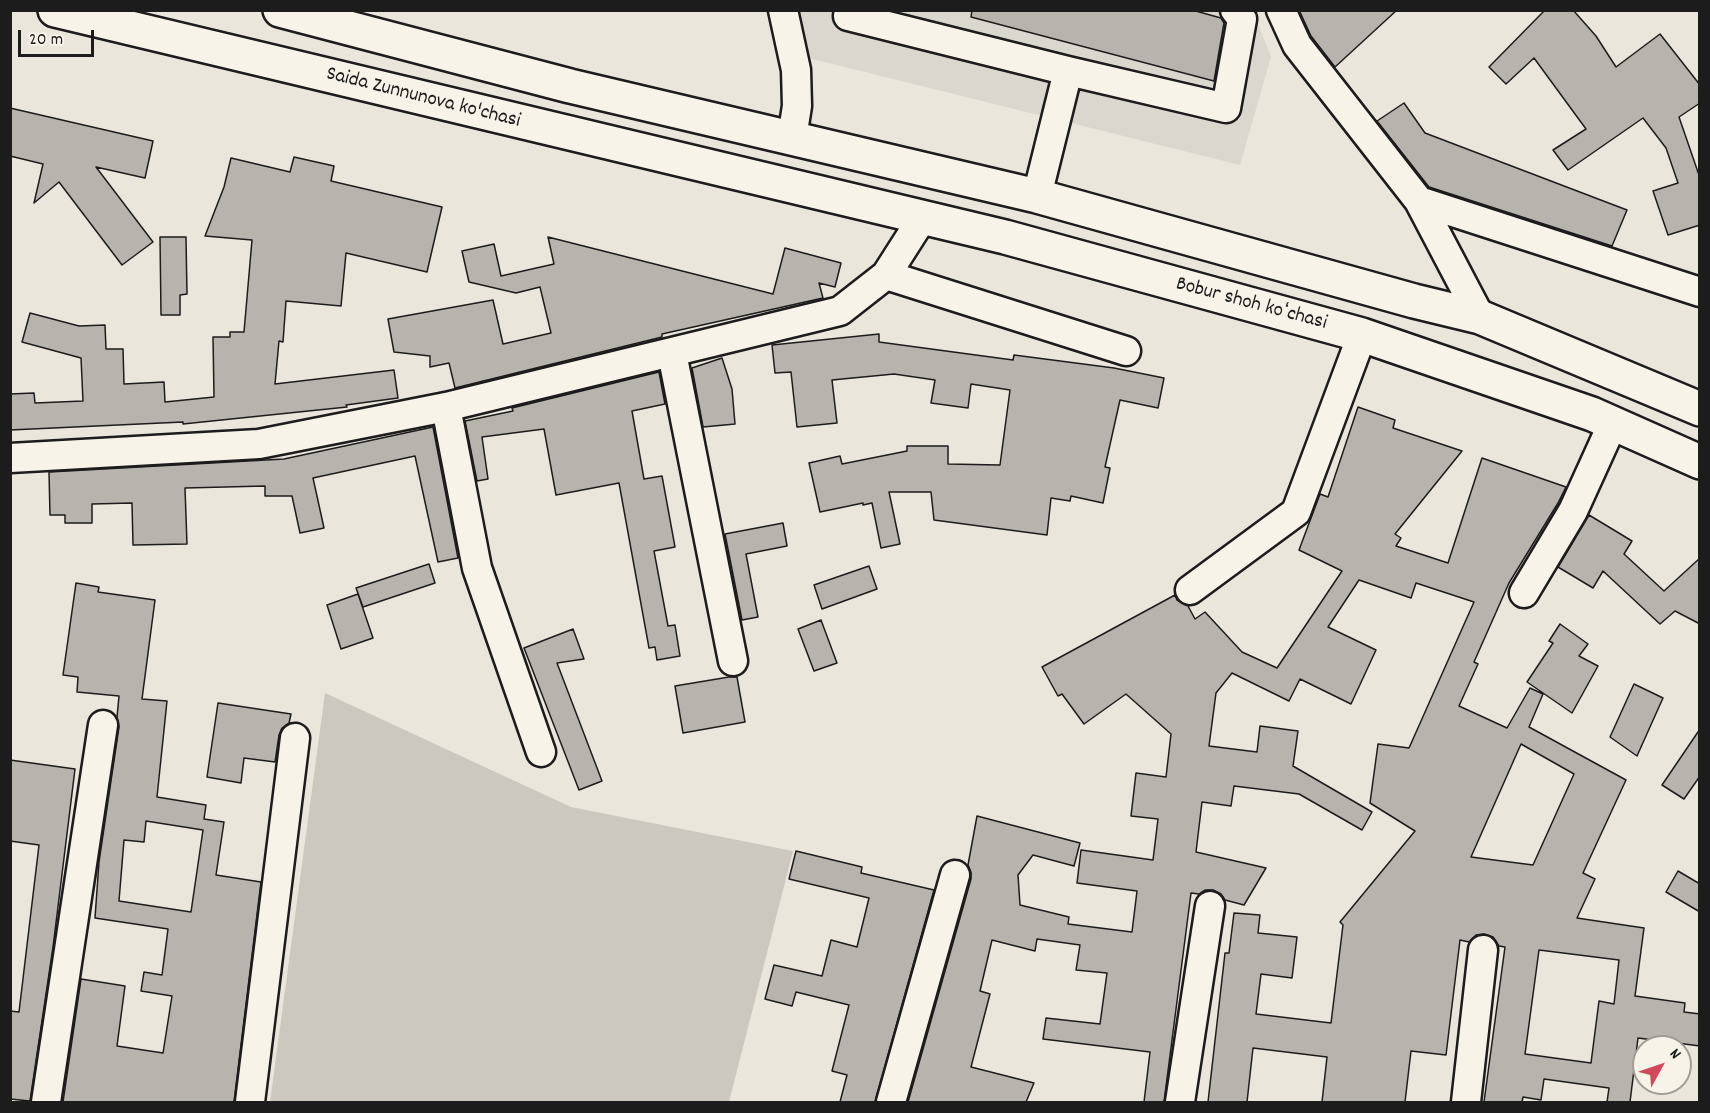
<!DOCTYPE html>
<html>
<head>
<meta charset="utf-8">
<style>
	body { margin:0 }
	#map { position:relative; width:1710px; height:1113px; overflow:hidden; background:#eae6dc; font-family:Dekko,sans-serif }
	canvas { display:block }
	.frame { position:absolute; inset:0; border:12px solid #1c1c1c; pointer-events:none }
	.north { position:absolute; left:1632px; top:1035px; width:60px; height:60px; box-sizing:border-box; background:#f7f3e8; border:2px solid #9f9d96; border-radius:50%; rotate:50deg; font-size:16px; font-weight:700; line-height:24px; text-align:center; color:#1c1c1c }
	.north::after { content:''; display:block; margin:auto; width:21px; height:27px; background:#d1495b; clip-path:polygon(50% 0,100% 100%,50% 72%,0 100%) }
	.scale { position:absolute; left:18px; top:30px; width:76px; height:27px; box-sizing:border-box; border:3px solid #1c1c1c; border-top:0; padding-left:8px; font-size:18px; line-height:21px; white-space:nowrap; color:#1c1c1c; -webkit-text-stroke:4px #f7f3e8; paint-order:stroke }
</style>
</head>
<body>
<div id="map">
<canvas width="1710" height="1113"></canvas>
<div class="frame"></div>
<div class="north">N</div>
<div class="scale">20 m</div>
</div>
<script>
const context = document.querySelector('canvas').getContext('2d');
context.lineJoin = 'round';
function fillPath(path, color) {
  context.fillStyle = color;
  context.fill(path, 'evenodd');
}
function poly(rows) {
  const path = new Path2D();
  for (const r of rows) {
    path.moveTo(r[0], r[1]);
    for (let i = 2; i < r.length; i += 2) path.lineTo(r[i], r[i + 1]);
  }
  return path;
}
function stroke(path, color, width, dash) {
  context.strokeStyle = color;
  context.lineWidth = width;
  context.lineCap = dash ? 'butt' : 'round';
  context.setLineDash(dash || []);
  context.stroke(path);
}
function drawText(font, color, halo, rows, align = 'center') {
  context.font = font + ' Dekko,sans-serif';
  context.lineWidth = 4.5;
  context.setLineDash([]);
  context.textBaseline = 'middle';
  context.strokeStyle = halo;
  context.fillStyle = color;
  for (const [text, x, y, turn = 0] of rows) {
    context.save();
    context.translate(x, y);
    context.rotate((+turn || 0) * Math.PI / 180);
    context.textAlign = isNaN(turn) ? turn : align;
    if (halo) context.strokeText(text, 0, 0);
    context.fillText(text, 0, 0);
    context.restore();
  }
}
fillPath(poly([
	[796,11,1253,11,1271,57,1240,165,809,58]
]), '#dad7ce');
fillPath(poly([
	[325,693,571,807,793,851,729,1102,270,1102]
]), '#ccc8c0');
const building = poly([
	[972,10,1192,10,1221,18,1224,23,1214,81,971,17,972,10],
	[1299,10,1397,10,1335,67,1311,36,1299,10],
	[1545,10,1573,10,1596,36,1616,67,1660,34,1700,85,1700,103,1679,117,1700,178,1700,225,1668,235,1653,191,1678,183,1666,148,1643,118,1568,170,1553,150,1586,129,1534,58,1506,84,1489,67,1545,10],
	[1404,103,1425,133,1627,210,1612,246,1429,187,1377,121,1404,103],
	[10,108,153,141,145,178,96,167,153,242,122,265,59,182,34,203,43,164,10,156,10,108],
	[294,157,334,166,331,181,442,207,427,272,346,253,341,306,286,301,283,342,279,341,275,384,394,370,398,398,346,405,347,407,183,424,183,422,10,430,10,394,34,393,35,403,83,401,81,358,22,342,30,313,79,326,105,325,106,349,123,349,124,384,164,382,165,402,214,397,213,337,230,337,230,332,244,332,252,240,205,236,224,187,231,158,290,172,294,157],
	[160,237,186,237,187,294,180,295,180,315,161,315,160,237],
	[548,237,773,294,785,248,841,263,835,287,819,283,823,298,662,334,662,337,455,388,449,363,430,367,430,356,394,352,388,319,493,300,503,344,551,333,540,287,516,293,469,282,462,251,494,244,501,276,554,264,548,237],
	[879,334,879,342,1013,360,1014,355,1114,368,1164,378,1158,408,1120,400,1105,467,1110,468,1103,503,1071,496,1070,501,1051,498,1047,535,934,520,931,492,889,492,900,544,881,548,872,503,863,505,863,503,820,512,809,463,840,456,842,464,907,451,907,446,948,446,948,464,1000,465,1010,390,971,384,968,408,931,403,935,380,894,374,832,380,837,423,797,427,791,372,775,373,772,345,879,334],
	[722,358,732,389,735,424,703,427,692,368,722,358],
	[659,372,665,404,632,411,644,479,662,476,675,547,654,551,668,626,675,625,680,656,657,660,655,647,649,648,619,483,556,495,544,429,482,437,488,479,477,481,465,421,513,411,512,408,659,372],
	[1358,407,1395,420,1393,428,1462,451,1395,534,1401,538,1396,546,1448,563,1482,458,1566,487,1558,503,1509,583,1474,662,1478,664,1459,706,1507,728,1530,688,1543,694,1529,727,1626,780,1583,873,1595,879,1577,918,1644,928,1635,996,1685,1003,1684,1012,1700,1014,1700,1046,1638,1038,1630,1102,1607,1102,1609,1088,1544,1079,1541,1100,1523,1097,1522,1102,1484,1102,1505,947,1499,946,1493,937,1484,934,1476,935,1469,942,1460,940,1446,1055,1411,1051,1405,1102,1322,1102,1327,1057,1253,1048,1247,1102,1208,1102,1225,953,1229,953,1234,913,1260,915,1258,933,1297,937,1292,978,1261,974,1256,1014,1331,1023,1343,925,1340,922,1415,831,1370,803,1378,744,1409,748,1474,602,1416,583,1411,598,1359,580,1328,627,1376,650,1351,704,1300,679,1289,701,1232,673,1216,693,1209,746,1257,752,1260,726,1298,731,1293,766,1372,812,1362,830,1299,794,1234,786,1231,806,1202,802,1196,852,1266,868,1244,905,1225,900,1221,894,1213,890,1205,890,1199,894,1191,893,1164,1102,1144,1102,1150,1052,1043,1039,1046,1018,1100,1024,1107,973,1076,970,1080,945,1037,939,1035,951,992,940,980,991,990,994,971,1067,1034,1083,1026,1102,908,1102,971,879,971,872,968,865,977,816,1080,843,1074,866,1033,855,1018,875,1020,905,1069,917,1068,924,1132,932,1137,891,1077,883,1081,850,1153,860,1158,819,1131,816,1136,773,1166,777,1171,734,1126,694,1084,724,1062,694,1058,696,1042,667,1175,595,1177,600,1188,606,1195,619,1205,612,1242,652,1277,668,1342,571,1299,550,1320,494,1328,497,1358,407],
	[1521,744,1574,774,1533,865,1471,857,1521,744],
	[1539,950,1619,960,1614,1004,1599,1001,1591,1063,1525,1054,1539,950],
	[433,427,458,558,438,562,415,456,313,478,324,528,300,533,292,496,265,496,265,486,185,488,187,544,133,545,132,503,92,504,92,523,65,523,65,515,50,515,49,472,284,459,433,427],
	[1589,515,1632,541,1624,554,1664,591,1700,558,1700,624,1675,611,1660,624,1603,571,1593,588,1558,567,1589,515],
	[783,523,787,546,746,554,758,617,742,620,725,534,783,523],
	[429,564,435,583,363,607,356,588,429,564],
	[869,566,877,589,822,609,814,585,869,566],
	[76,583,99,587,98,592,155,600,142,699,167,701,157,797,206,805,204,819,224,822,216,875,261,882,234,1102,63,1102,81,979,125,986,117,1046,163,1053,172,996,141,991,144,972,162,975,168,929,95,918,99,862,119,727,117,717,119,696,77,692,78,677,63,675,76,583],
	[146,821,203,830,191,912,119,901,124,840,144,842,146,821],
	[358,594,373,638,341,649,327,605,358,594],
	[821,620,837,663,814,671,798,629,821,620],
	[1560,624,1588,644,1579,656,1598,666,1572,713,1527,682,1553,643,1549,641,1560,624],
	[573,629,584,659,557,663,602,781,579,790,524,648,573,629],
	[729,677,737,677,745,722,683,733,675,686,729,677],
	[1634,684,1663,698,1637,756,1610,737,1634,684],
	[218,703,291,714,289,723,282,728,279,735,275,762,244,758,241,783,207,777,218,703],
	[1700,729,1700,776,1684,799,1662,785,1700,729],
	[10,760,75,769,53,947,30,1101,10,1099,10,1011,19,1012,39,845,10,841,10,760],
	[796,851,862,867,861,873,934,890,875,1102,840,1102,847,1075,832,1071,849,1005,796,992,792,1006,765,999,774,965,822,976,831,940,857,947,869,898,789,879,796,851],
	[1678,871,1700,884,1700,912,1666,892,1678,871]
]);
fillPath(building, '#b6b4ac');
stroke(building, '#1c1c1c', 1.5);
const minor = poly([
	[783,10,796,70,797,106,792,138],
	[1281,10,1297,45,1419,201,1480,317],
	[848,16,1068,71,1226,108,1242,19,1235,10],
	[1037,196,1068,71],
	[1419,201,1700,292],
	[886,275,1126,351],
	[672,353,733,661],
	[446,407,477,568,541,752],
	[10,458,259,444,446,407,840,311,886,275,923,217],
	[1190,590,1296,512,1362,335],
	[1524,593,1573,511,1613,423],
	[46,1102,103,725],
	[250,1102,295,738],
	[891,1102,955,875],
	[1180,1102,1210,906],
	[1466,1102,1483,950]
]);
const major = poly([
	[55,10,1005,237,1362,335,1592,414,1700,462],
	[280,10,570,86,1037,196,1414,301,1480,317,1700,409]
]);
stroke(minor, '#1c1c1c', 33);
stroke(major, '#1c1c1c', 38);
stroke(minor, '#f7f3e8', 28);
stroke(major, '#f7f3e8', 33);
drawText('21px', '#1c1c1c', '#f7f3e8', [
	["Saida Zunnunova ko'chasi",423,99,14],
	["Bobur shoh koʻchasi",1251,305,15]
]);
</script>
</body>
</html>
